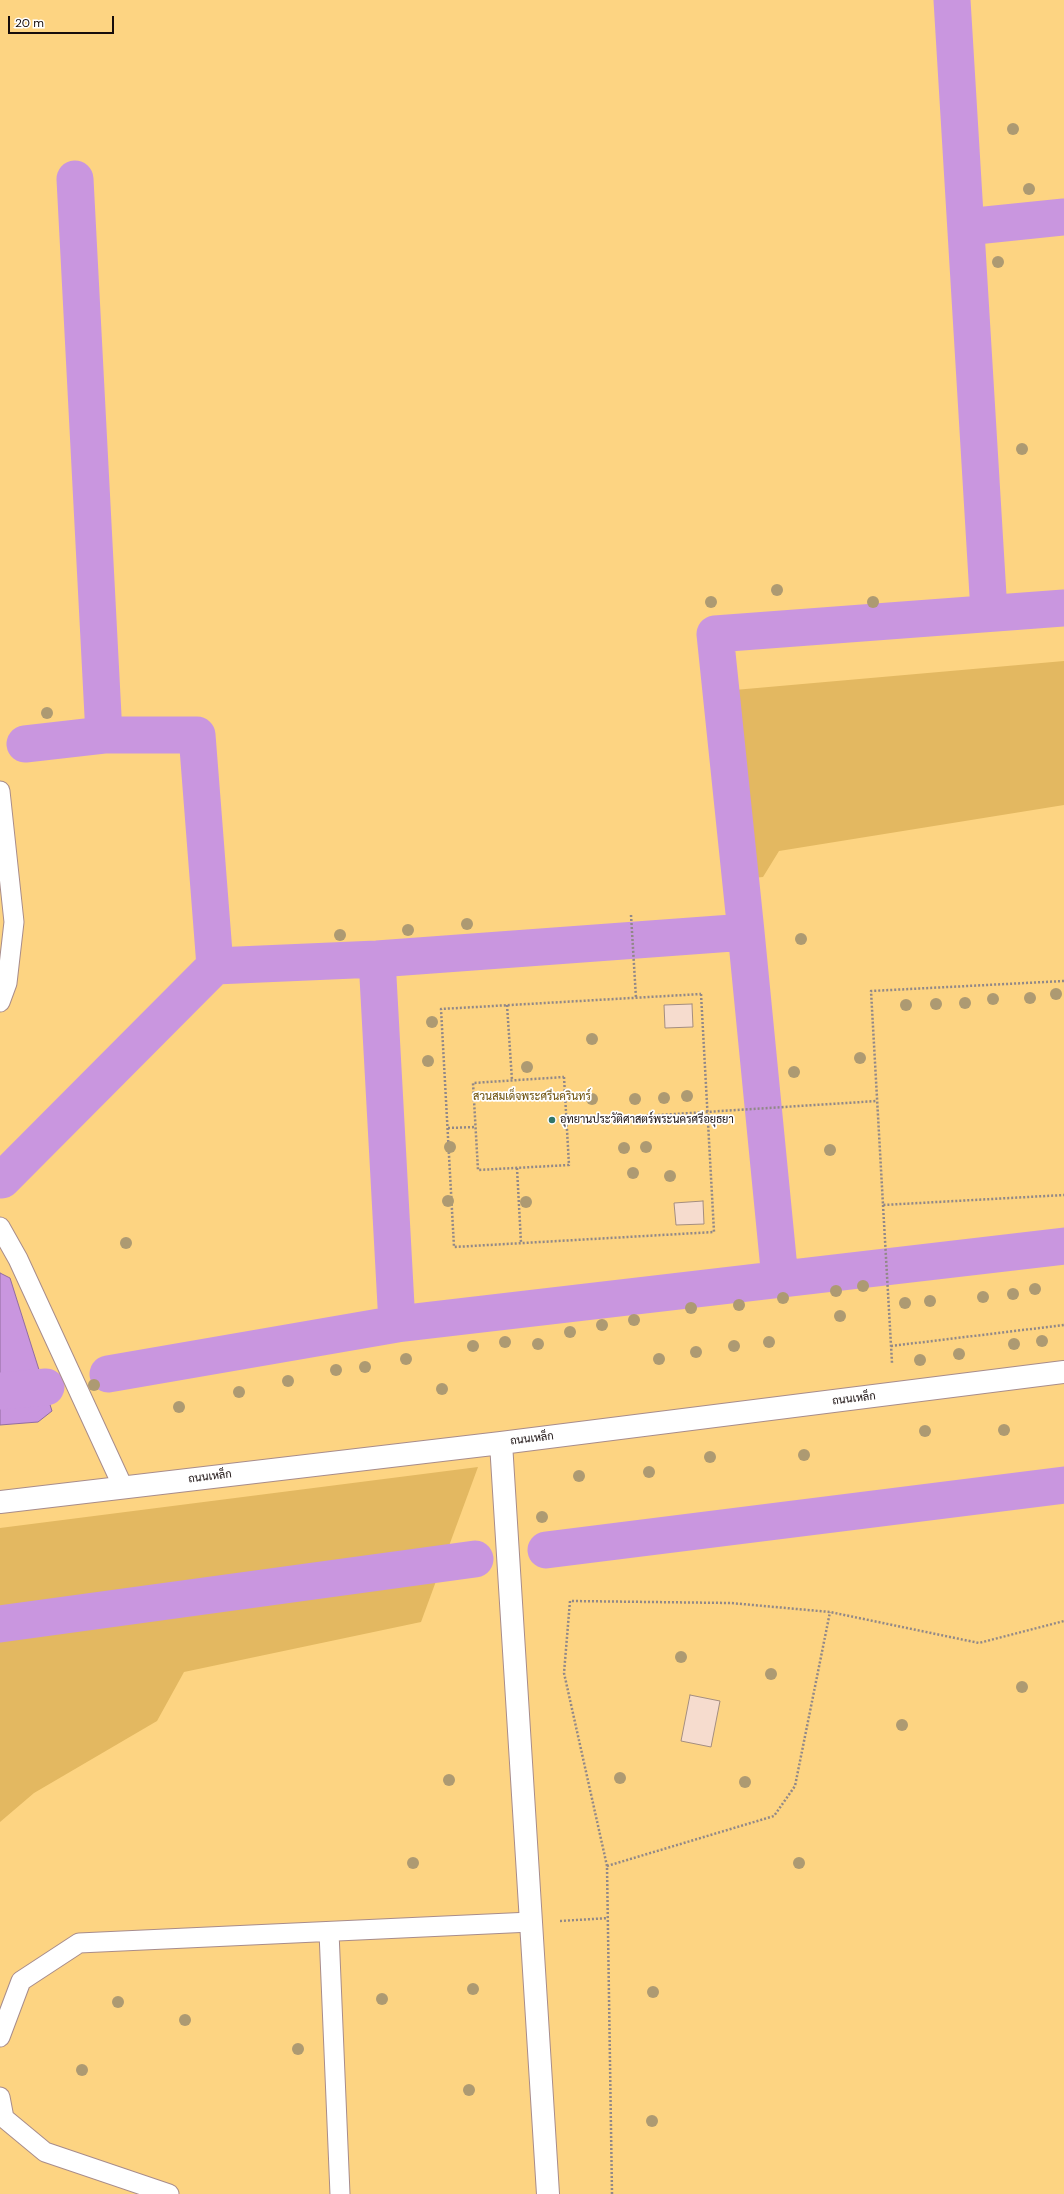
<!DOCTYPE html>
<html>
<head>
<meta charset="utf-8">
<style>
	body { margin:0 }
	#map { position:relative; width:1064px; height:2194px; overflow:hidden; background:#fff8f8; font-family:"DM Sans",sans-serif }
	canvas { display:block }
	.scale { position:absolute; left:8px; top:16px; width:106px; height:18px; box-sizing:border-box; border:2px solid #160c0c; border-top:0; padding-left:5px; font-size:12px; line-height:14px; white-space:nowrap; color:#160c0c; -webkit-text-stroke:3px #fff; paint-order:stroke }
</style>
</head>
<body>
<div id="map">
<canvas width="1064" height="2194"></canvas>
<div class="scale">20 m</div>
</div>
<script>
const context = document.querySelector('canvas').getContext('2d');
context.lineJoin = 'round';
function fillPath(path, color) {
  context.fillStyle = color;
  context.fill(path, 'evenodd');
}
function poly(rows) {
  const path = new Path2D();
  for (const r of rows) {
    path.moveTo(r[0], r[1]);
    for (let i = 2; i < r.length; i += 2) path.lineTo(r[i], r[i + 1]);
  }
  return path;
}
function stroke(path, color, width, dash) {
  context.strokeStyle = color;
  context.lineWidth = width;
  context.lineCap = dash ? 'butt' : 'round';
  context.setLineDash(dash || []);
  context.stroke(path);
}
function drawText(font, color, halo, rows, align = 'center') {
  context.font = font + ' "DM Sans",Sarabun,sans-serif';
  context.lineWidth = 3.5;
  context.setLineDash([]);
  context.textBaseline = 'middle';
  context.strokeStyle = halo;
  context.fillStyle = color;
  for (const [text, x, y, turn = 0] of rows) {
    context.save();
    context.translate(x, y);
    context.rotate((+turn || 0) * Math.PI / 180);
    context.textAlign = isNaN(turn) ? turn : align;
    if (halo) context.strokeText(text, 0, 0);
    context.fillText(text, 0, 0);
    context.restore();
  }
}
fillPath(poly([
	[0,0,1064,0,1064,2194,0,2194]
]), '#fdd482');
fillPath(poly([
	[1064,661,1064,805,779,851,763,877,741,879,723,691],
	[478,1467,421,1622,184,1672,157,1721,34,1793,0,1822,0,1528]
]), '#e3b861');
const water = poly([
	[0,1273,10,1278,52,1411,38,1422,0,1425,0,1273]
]);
fillPath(water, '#c996df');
stroke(water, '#936da0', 1);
stroke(poly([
	[952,0,989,612],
	[75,179,104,735],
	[966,227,1064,217],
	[25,744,104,735,197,735,215,966,377,959,746,932,715,634,1064,608],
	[746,932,780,1279],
	[377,959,397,1324],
	[2,1180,215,966],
	[108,1374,397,1324,1064,1246],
	[0,1391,46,1387],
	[546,1550,1064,1485],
	[0,1624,475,1559]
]), '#c996df', 37);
const building = poly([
	[692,1004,693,1027,665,1028,664,1005,692,1004],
	[703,1201,704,1224,676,1225,674,1203,703,1201],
	[690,1695,720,1701,711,1747,681,1741,690,1695]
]);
fillPath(building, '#f6dcce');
stroke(building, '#a58e80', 1);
const lane = poly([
	[0,791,14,922,7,983,0,1002],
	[0,1227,18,1259,123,1487],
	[329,1932,340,2194],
	[0,2037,21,1981,79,1943,531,1922],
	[0,2097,4,2118,45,2152,169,2194]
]);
const street = poly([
	[501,1443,548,2194],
	[0,1502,501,1443,1064,1372]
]);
stroke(lane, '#a88c8b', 21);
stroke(street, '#a88c8b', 24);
stroke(poly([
	[631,915,636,998],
	[1064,981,871,991,883,1205,1064,1195],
	[701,994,714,1232,454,1247,441,1009,701,994],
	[507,1005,512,1080],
	[564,1077,569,1165,478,1170,473,1083,564,1077],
	[566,1121,877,1101],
	[448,1128,476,1127],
	[517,1168,521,1243],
	[883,1205,892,1363],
	[891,1346,1064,1325],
	[607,1866,774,1816,795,1786,830,1612],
	[560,1921,608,1918],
	[612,2194,607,1866,564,1673,570,1601,731,1603,830,1612,979,1643,1064,1621]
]), '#918888', 2.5, [2, 2]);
stroke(lane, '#fff', 19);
stroke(street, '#fff', 22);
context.fillStyle = '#ad9a72';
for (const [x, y] of [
	[1013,129],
	[1029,189],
	[998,262],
	[1022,449],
	[777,590],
	[711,602],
	[873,602],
	[47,713],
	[467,924],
	[408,930],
	[340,935],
	[801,939],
	[1056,994],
	[1030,998],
	[993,999],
	[965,1003],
	[936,1004],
	[906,1005],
	[432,1022],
	[592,1039],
	[860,1058],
	[428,1061],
	[527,1067],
	[794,1072],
	[687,1096],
	[664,1098],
	[592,1099],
	[635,1099],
	[450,1147],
	[646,1147],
	[624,1148],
	[830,1150],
	[633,1173],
	[670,1176],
	[448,1201],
	[526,1202],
	[126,1243],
	[863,1286],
	[1035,1289],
	[836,1291],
	[1013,1294],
	[983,1297],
	[783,1298],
	[930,1301],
	[905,1303],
	[739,1305],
	[691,1308],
	[840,1316],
	[634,1320],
	[602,1325],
	[570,1332],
	[1042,1341],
	[505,1342],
	[769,1342],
	[538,1344],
	[1014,1344],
	[473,1346],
	[734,1346],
	[696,1352],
	[959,1354],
	[406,1359],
	[659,1359],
	[920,1360],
	[365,1367],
	[336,1370],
	[288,1381],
	[94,1385],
	[442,1389],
	[239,1392],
	[179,1407],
	[1004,1430],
	[925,1431],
	[804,1455],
	[710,1457],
	[649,1472],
	[579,1476],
	[542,1517],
	[681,1657],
	[771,1674],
	[1022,1687],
	[902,1725],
	[620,1778],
	[449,1780],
	[745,1782],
	[413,1863],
	[799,1863],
	[473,1989],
	[653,1992],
	[382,1999],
	[118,2002],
	[185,2020],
	[298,2049],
	[82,2070],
	[469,2090],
	[652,2121]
]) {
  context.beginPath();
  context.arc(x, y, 6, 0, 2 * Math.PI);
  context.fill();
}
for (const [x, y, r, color] of [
	[552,1120,4,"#317669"]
]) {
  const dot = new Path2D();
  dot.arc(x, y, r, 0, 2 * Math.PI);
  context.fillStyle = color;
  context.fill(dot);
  stroke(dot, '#fff', 1.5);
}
drawText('11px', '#6a4d05', '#fff', [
	["สวนสมเด็จพระศรีนครินทร์",532,1097]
]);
drawText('11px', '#160c0c', '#fff', [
	["อุทยานประวัติศาสตร์พระนครศรีอยุธยา",560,1120]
], 'left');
drawText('11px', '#160c0c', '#fff', [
	["ถนนเหล็ก",854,1399,-7],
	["ถนนเหล็ก",532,1439,-7],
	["ถนนเหล็ก",210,1477,-7]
]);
</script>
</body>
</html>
